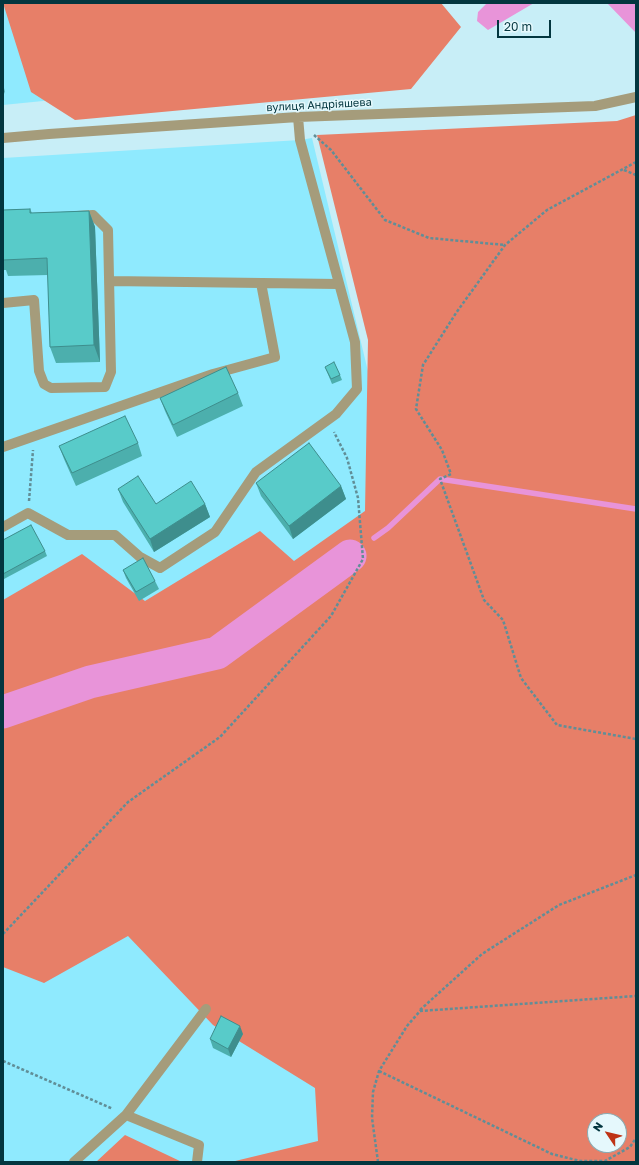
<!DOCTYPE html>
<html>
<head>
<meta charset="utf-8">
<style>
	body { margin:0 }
	#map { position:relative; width:639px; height:1165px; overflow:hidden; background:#c8eef7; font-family:"Golos Text",sans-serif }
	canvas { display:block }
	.frame { position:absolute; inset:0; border:4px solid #03363f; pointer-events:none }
	.north { position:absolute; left:587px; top:1113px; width:40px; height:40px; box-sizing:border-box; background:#e5f8fc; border:1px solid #8baab0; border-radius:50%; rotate:305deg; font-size:11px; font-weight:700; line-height:16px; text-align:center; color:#03363f }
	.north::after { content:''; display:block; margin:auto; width:14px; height:18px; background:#be3315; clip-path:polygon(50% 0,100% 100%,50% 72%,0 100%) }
	.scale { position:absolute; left:497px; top:20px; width:54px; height:18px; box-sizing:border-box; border:2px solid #03363f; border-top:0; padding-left:5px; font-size:12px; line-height:14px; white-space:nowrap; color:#03363f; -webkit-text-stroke:3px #e5f8fc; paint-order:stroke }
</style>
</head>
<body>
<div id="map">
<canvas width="639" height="1165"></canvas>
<div class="frame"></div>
<div class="north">N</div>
<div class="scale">20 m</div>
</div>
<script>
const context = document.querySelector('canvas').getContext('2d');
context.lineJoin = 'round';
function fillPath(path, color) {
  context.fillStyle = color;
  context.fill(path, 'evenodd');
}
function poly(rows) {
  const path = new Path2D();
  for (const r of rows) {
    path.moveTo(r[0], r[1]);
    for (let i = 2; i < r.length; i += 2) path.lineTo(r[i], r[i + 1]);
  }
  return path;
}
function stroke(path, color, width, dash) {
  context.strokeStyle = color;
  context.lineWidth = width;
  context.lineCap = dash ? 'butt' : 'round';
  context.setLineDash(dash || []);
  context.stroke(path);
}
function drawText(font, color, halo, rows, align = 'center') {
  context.font = font + ' "Golos Text",sans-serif';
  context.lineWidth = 3;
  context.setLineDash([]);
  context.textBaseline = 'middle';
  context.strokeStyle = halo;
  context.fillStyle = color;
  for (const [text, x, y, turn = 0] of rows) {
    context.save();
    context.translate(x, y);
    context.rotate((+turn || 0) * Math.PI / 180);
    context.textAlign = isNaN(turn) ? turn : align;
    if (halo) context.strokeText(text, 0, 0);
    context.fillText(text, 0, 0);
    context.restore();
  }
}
fillPath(poly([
	[3,3,83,97,3,105],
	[312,138,377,409,367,1162,3,1162,3,158,300,140]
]), '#8feafe');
fillPath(poly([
	[3,3,441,3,461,27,411,89,75,120,31,92],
	[636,115,636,1162,231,1162,318,1141,315,1088,213,1025,128,936,44,983,3,967,3,600,82,554,145,601,260,531,294,561,365,511,368,340,317,135,617,121],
	[595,1121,619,1121,619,1145,595,1145],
	[125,1135,182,1162,96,1162]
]), '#e77f68');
fillPath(poly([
	[487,3,534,3,488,30,477,21,478,12],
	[607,3,636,3,636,33]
]), '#e894d9');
stroke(poly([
	[374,538,388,528,440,479,636,509]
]), '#e894d9', 5.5);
stroke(poly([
	[3,712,90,682,217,653,350,556]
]), '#e894d9', 33);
stroke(poly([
	[314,135,331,150,385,220,429,238,505,245],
	[636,162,547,210,505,245,456,313,423,365,416,409,442,450,451,474,440,479,484,600,503,620,521,678,557,725,636,739],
	[624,170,636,175],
	[29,501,33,450],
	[3,934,128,802,220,737,331,616,363,559,358,498,347,458,334,432],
	[420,1010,482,954,559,905,636,875],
	[3,1061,113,1109],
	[379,1071,552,1154,580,1161,605,1161,630,1147,636,1138],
	[378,1162,372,1118,373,1092,379,1071,407,1026,420,1011,636,996]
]), '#618e97', 2.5, [3, 2]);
stroke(poly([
	[3,138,49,134,298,117,595,106,636,97],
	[110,281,338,284],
	[3,303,34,300,39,371,44,384,51,388,105,387,111,372,108,230,93,215,77,216],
	[3,447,213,374,275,357,261,283],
	[3,527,28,513,68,535,115,535,140,557,160,568,215,532,256,472,336,414,357,389,355,342,300,140,298,117],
	[126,1115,199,1145,197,1162],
	[74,1162,126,1115,206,1009]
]), '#a59c7b', 10);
fillPath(poly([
	[30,209,32,213,89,211,95,227,100,362,56,363,50,347,48,275,8,276,6,270,3,270,3,210],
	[325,367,340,375,342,380,332,384],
	[238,393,243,406,177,437,165,411,160,398],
	[138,443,142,456,76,486,64,459,59,446],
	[256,483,341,486,346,499,293,539,261,496],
	[118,489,156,504,205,504,210,517,154,552,123,502],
	[3,540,45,551,47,556,4,579,3,578],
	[123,570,155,581,159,589,139,601,126,578],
	[243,1034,231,1057,213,1048,210,1039]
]), '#4cafad');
fillPath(poly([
	[3,82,5,94,3,89],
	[89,211,95,227,100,362,94,345],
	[341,486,346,499,293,539,289,526],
	[205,504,210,517,154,552,150,539],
	[240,1026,243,1034,231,1057,228,1049]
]), '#3e8e8d');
const building = poly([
	[30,209,30,213,89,211,94,345,50,347,47,258,3,260,3,210,30,209],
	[334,362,340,375,331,379,325,367,334,362],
	[226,367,238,393,173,425,160,398,226,367],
	[125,416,138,443,72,473,59,446,125,416],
	[309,443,341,486,289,526,256,483,309,443],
	[138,476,156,504,191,481,205,504,150,539,118,489,138,476],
	[31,525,45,551,3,574,3,540,31,525],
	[143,558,155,581,136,592,123,570,143,558],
	[221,1016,240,1026,228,1049,210,1039,221,1016]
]);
fillPath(building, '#58cbc9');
stroke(building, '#3e8e8d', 1);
drawText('11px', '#03363f', '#e5f8fc', [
	["вулиця Андріяшева",319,105,-3]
]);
</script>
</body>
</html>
